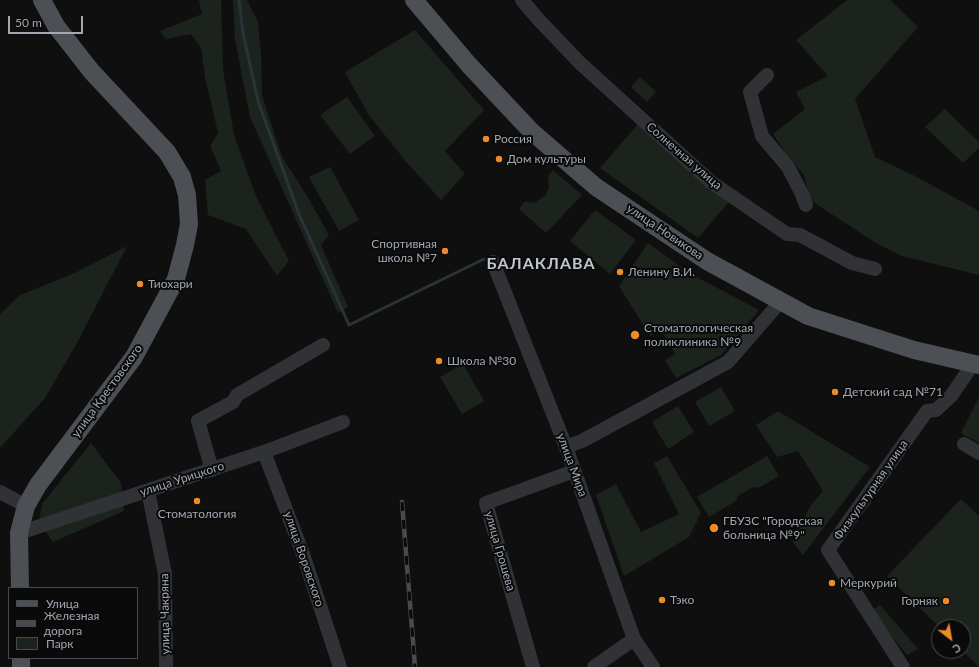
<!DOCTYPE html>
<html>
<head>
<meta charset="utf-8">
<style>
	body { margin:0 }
	#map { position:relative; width:979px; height:667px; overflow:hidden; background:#0f0f10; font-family:Lato,sans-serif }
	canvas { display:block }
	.legend { position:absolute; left:8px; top:587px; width:130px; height:72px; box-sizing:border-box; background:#0a0a0b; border:1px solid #46494d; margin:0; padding:5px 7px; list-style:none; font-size:12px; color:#a0a8b1 }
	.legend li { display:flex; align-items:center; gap:8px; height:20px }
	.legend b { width:20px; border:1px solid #46494d }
	.north { position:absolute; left:931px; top:619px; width:40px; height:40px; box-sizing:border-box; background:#0a0a0b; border:1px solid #46494d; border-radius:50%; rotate:149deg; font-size:11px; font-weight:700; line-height:16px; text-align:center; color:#a0a8b1 }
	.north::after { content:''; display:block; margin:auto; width:14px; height:18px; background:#ee8b29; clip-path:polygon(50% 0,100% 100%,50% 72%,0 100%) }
	.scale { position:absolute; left:8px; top:16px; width:75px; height:18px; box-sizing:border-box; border:2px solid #a0a8b1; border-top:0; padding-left:5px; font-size:12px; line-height:14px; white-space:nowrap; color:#a0a8b1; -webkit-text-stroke:3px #0a0a0b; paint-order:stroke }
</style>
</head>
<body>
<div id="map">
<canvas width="979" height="667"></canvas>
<ul class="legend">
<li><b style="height:5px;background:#4c4f54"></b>Улица</li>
<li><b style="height:5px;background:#474a4e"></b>Железная дорога</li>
<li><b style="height:11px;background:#1c231c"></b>Парк</li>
</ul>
<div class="north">С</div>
<div class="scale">50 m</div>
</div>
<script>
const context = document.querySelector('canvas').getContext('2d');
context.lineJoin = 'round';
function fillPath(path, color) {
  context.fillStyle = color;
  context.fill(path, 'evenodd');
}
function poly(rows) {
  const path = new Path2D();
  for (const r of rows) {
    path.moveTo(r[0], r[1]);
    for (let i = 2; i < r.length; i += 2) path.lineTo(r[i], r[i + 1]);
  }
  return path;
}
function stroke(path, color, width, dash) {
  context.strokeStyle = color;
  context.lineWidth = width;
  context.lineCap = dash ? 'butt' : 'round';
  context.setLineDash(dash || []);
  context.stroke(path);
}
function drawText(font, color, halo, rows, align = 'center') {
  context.font = font + ' Lato,sans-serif';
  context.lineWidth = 4;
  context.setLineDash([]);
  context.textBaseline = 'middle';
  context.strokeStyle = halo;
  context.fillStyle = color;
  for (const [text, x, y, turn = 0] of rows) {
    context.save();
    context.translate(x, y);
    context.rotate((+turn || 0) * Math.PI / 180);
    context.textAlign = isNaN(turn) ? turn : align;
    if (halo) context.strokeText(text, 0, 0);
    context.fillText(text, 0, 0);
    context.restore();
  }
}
fillPath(poly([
	[199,0,221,0,223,70,234,135,256,196,289,261,277,276,246,229,208,215,205,180,221,171,210,146,218,133,205,77,201,48,191,34,166,39,160,31,202,14],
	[233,0,247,0,258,22,261,55,262,96,282,157,309,199,329,235,321,245,348,307,338,313,250,117,235,40],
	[847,0,890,0,918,27,855,99,875,157,917,177,979,211,979,275,902,256,876,243,810,200,804,175,787,155,773,134,805,109,796,92,828,76,796,40],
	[415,30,484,110,445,151,465,174,441,200,407,163,368,114,345,72],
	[640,77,656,92,647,102,631,87],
	[347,97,375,136,350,154,320,115],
	[945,109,979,142,979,148,963,163,925,127],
	[638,124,729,202,698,238,600,168],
	[330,167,359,220,339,231,309,177],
	[553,170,582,195,546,233,519,209,525,201,534,203,545,196,549,188,548,176],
	[595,210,636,240,610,274,570,241],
	[648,243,691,274,759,310,721,355,676,378,665,360,675,354,661,330,650,336,619,286],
	[127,246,77,343,45,398,0,448,0,314,20,295,77,272],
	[463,364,484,401,462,414,440,377],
	[721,387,735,411,709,426,695,402],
	[979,397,979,443,961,433],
	[678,406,694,432,668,449,652,422],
	[778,411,870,467,803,555,792,541,811,505,823,491,798,451,777,457,756,425],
	[91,443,121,483,124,511,53,542,39,522,42,504],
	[667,456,701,513,689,537,624,576,596,495,616,484,641,532,679,514,654,463],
	[767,456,779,476,758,488,753,487,738,496,736,501,709,517,697,497],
	[961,499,979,516,979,667,963,651,963,627,939,627,887,576],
	[880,605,918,649,907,655,871,611]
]), '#1c231c');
stroke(poly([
	[239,0,243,33,258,101,299,214,349,325,484,259]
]), '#293439', 3);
stroke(poly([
	[522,0,538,19,580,63,711,182,787,234,800,235,852,263,875,269],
	[767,75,750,92,762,136,788,167,802,194,806,205],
	[493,262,566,447,634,639,653,667],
	[964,444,979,453],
	[566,447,582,441,728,362,781,301],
	[264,452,303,554,340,667],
	[212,470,198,421,233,402,237,395,323,345],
	[148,491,165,574,166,667],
	[0,492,26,506],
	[19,533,264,452,343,422],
	[533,667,486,503,574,471],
	[594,667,634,639],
	[903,667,828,550,927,411,936,410,951,396,973,364]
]), '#303235', 14);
stroke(poly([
	[414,0,469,65,531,131,596,187,707,261,808,316,914,350,979,365],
	[20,588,19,533,26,506,38,485,134,357,176,279,185,245,189,224,187,195,182,177,167,152,92,72,56,26,42,0],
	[21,658,21,667]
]), '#4c4f54', 18);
const rail = poly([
	[402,502,415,667]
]);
stroke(rail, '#474a4e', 4.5);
stroke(rail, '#0a0a0b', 3, [9]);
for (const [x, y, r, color] of [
	[486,139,4,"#ee8b29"],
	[499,159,4,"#ee8b29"],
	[445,251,4,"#ee8b29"],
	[620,272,4,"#ee8b29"],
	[140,284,4,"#ee8b29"],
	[635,335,5,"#ee8b29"],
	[439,361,4,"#ee8b29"],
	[835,392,4,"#ee8b29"],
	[197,501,4,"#ee8b29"],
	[714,528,5,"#ee8b29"],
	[832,583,4,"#ee8b29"],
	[662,600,4,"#ee8b29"],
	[946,601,4,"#ee8b29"]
]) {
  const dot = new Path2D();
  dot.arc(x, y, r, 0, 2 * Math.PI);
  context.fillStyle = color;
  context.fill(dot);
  stroke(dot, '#0a0a0b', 1.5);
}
drawText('12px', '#a0a8b1', '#0a0a0b', [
	["Россия",494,139],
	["Дом культуры",507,159],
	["Спортивная",437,244,"right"],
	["школа №7",437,258,"right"],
	["Ленину В.И.",628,272],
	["Тиохари",148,284],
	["Стоматологическая",644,328],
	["поликлиника №9",644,342],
	["Школа №30",447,361],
	["Детский сад №71",843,392],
	["Стоматология",197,514,"center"],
	["ГБУЗС \"Городская",723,521],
	["больница №9\"",723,535],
	["Меркурий",840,583],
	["Тэко",670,600],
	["Горняк",938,601,"right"]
], 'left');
drawText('12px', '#a0a8b1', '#0a0a0b', [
	["Солнечная улица",684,156,41],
	["улица Новикова",665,232,34],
	["улица Крестовского",107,391,-54],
	["улица Мира",572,465,70],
	["улица Урицкого",182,479,-18],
	["Физкультурная улица",871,490,-55],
	["улица Грошева",500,551,74],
	["улица Воровского",304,559,71],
	["улица Чакряна",165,614,-91]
]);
context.letterSpacing = '1px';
drawText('bold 16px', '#c1c6cd', '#0a0a0b', [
	["БАЛАКЛАВА",541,264]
]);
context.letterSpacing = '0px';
</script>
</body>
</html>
